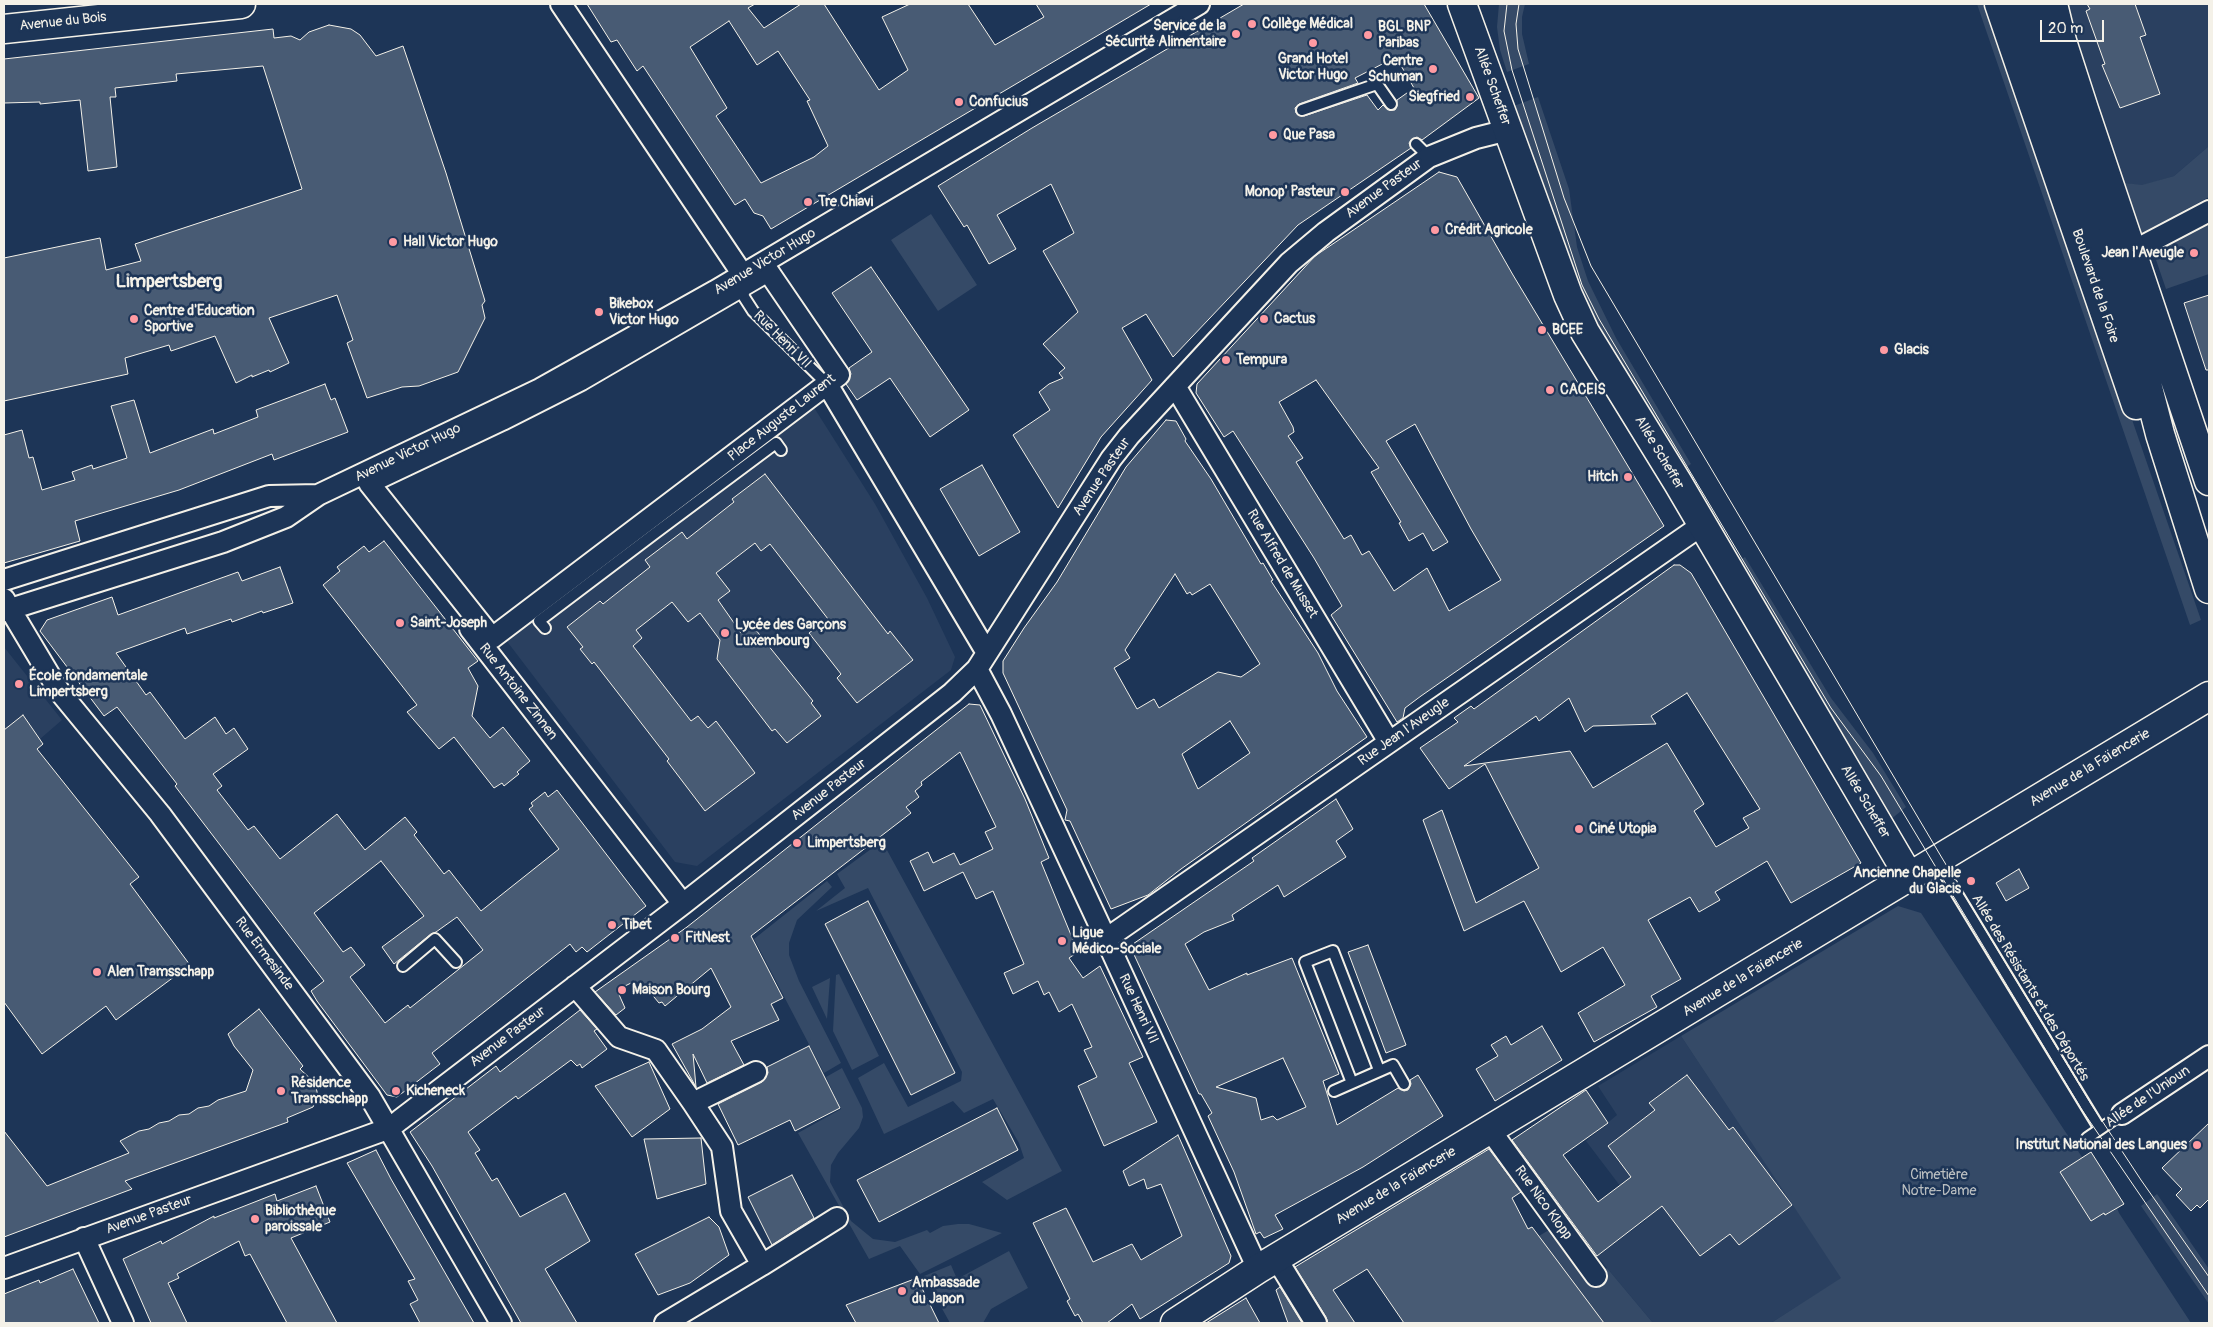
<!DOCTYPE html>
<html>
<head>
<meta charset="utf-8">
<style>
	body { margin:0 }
	#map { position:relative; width:2213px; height:1327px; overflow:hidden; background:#1d3557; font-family:Pangolin,sans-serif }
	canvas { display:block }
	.frame { position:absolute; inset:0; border:5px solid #f4f1e8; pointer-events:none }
	.scale { position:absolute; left:2040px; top:20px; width:64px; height:22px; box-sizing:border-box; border:2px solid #f4f1e8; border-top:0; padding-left:6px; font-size:15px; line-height:18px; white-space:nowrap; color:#f4f1e8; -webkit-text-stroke:4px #1d3557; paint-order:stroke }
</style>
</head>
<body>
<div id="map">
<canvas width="2213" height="1327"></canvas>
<div class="frame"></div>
<div class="scale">20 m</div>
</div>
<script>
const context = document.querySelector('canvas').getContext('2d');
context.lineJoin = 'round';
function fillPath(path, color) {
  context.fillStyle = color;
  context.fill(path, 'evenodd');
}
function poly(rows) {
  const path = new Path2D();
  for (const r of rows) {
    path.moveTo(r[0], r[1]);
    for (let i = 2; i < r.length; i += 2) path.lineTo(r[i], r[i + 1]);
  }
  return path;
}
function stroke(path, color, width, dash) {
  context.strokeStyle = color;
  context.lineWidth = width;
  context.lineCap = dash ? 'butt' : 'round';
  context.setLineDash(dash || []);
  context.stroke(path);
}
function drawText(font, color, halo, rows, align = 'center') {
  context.font = font + ' Pangolin,sans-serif';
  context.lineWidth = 5;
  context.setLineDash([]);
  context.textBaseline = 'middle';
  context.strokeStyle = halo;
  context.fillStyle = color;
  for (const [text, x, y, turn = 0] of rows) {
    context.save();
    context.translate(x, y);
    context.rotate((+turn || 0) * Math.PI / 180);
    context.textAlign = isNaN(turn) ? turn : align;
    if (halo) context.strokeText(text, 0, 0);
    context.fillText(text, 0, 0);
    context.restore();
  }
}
fillPath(poly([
	[2066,4,2209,5,2209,146,2174,176,2142,186,2125,183],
	[813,406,875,504,927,598,955,657,951,670,697,866,675,862,506,640],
	[4,647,62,720,40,739,43,745,35,752,4,746],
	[1681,1036,1842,1278,1771,1323,1653,1323,1597,1256,1646,1220,1586,1141,1617,1115,1598,1086]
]), '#2a4060');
fillPath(poly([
	[1499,4,1525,4,1522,17,1522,34,1529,64,1507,72,1500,50,1497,27],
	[1977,4,1989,4,2201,620,2190,625],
	[1538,97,1569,189,1577,247,1588,281,1616,338,1691,464,1682,470,1588,313,1511,107],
	[2209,146,2209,197,2142,233,2125,183,2142,185,2174,176],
	[931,214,977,285,938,311,891,240],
	[2209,223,2209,274,2166,289,2154,254,2156,250],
	[1745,557,1831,698,1873,753,1906,807,1890,820,1736,563],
	[882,841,1062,1171,1007,1200,982,1182,1024,1158,1019,1143,993,1099,964,1113,953,1101,884,1134,858,1078,884,1063,908,1107,961,1081,962,1072,868,888,816,911,845,888,837,874],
	[827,881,832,887,797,920,789,943,789,955,799,981,841,1063,824,1073,754,939],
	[1898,906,1921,913,2082,1157,2091,1152,2124,1204,2117,1208,2119,1213,2191,1323,1771,1323,1841,1278,1681,1036],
	[839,974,879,1056,852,1070,833,1031,836,975],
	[830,978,827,1019,812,987],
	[842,1068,862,1108,863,1117,859,1128,838,1153,831,1165,830,1182,851,1221,873,1239,895,1242,927,1230,930,1233,943,1226,958,1224,969,1224,1002,1233,920,1274,900,1246,869,1259,798,1133,841,1109,826,1077],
	[2157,1194,2209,1269,2209,1304,2141,1206],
	[1549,1230,1587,1282,1607,1268,1653,1323,1470,1323,1448,1290],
	[1009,1251,1028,1288,991,1309,983,1323,950,1323,924,1276,951,1265,957,1279]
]), '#354a67');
const building = poly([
	[587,4,755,4,748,8,764,28,801,4,824,4,879,90,908,70,882,17,910,4,968,4,995,45,1044,17,1036,4,1151,4,771,229,763,216,754,213,745,199,735,205,643,66,637,71,617,40,611,42,587,4],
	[729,21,757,65,778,51,810,100,807,101,828,146,814,157,761,183,716,116,727,108,690,47,729,21],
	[1244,4,1424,4,1479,98,1422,140,1417,137,1412,139,1409,143,1411,148,1298,225,1173,357,1146,314,1122,328,1152,380,1101,437,1058,508,1013,435,1050,410,1039,392,1049,384,1063,378,1059,373,1065,368,1043,344,1078,312,1043,251,1074,233,1051,184,997,215,1016,249,989,264,967,225,964,227,938,186,1032,128,1244,4],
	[1396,57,1414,88,1397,100,1397,106,1395,110,1389,110,1383,105,1378,110,1367,95,1304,116,1296,113,1295,108,1299,104,1358,83,1355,78,1396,57],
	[2087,4,2135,4,2146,35,2140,37,2160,94,2120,108,2102,65,2105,64,2086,11,2090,9,2087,4],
	[329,25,351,29,360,35,376,56,403,46,446,173,485,301,482,305,485,318,458,372,419,386,402,387,367,398,347,343,353,340,337,295,269,318,289,363,270,372,269,370,252,377,252,375,236,383,215,336,171,351,169,345,125,358,128,374,4,401,4,258,100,238,106,270,141,261,135,244,302,189,263,66,176,74,177,81,115,88,116,97,110,97,117,167,88,171,80,100,40,104,40,102,4,103,4,59,273,29,274,38,291,36,300,40,309,32,329,25],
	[1439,172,1457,177,1513,275,1664,526,1421,696,1405,708,1403,718,1397,722,1331,615,1342,606,1314,558,1233,431,1224,437,1196,393,1197,384,1315,256,1439,172],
	[1316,380,1379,468,1371,472,1401,522,1399,523,1409,541,1423,533,1433,551,1448,542,1386,441,1415,424,1471,529,1501,580,1449,611,1427,568,1394,591,1369,551,1362,555,1351,535,1344,539,1296,462,1303,458,1288,436,1294,432,1293,427,1279,402,1316,380],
	[871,267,969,410,930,437,890,378,857,400,846,384,851,374,849,368,872,352,832,293,871,267],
	[2209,295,2209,370,2206,370,2184,303,2209,295],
	[325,384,331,400,335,398,348,432,274,460,272,454,179,490,75,521,80,541,4,563,4,435,22,430,29,458,33,457,42,490,75,480,72,472,92,465,93,469,127,458,111,406,134,400,150,453,213,429,214,434,258,417,256,410,325,384],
	[1166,420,1176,421,1186,439,1185,441,1211,479,1261,564,1263,563,1273,580,1271,581,1318,653,1337,691,1367,737,1181,869,1148,895,1111,909,1070,821,1065,820,1067,810,1003,673,1003,661,1024,628,1057,582,1126,467,1166,420],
	[1175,574,1187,594,1190,592,1192,595,1210,584,1260,664,1241,677,1218,672,1159,708,1154,699,1137,709,1114,668,1130,658,1125,650,1175,574],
	[1230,721,1250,753,1198,789,1182,754,1230,721],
	[982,465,1020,532,979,556,940,489,982,465],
	[765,474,888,634,890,631,913,660,857,703,837,678,841,674,809,633,828,619,770,544,761,551,755,543,716,573,730,591,718,600,741,633,751,624,813,701,811,703,821,716,787,743,775,729,772,731,717,659,720,640,700,613,688,622,672,602,636,630,642,638,633,646,691,721,698,716,708,728,716,721,755,773,705,811,667,761,669,759,594,662,592,664,580,649,583,647,567,627,600,601,603,604,650,567,645,560,682,532,687,539,734,502,732,499,765,474],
	[384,541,478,661,468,668,478,686,472,716,490,738,503,727,530,761,517,772,519,774,504,786,502,783,494,788,454,737,439,749,407,712,417,705,323,585,340,571,337,567,364,546,369,552,384,541],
	[1674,565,1680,565,1691,573,1861,863,1791,903,1767,861,1715,892,1720,900,1699,912,1690,897,1648,920,1681,979,1651,996,1657,1007,1594,1042,1578,1013,1625,985,1603,947,1561,972,1524,901,1464,931,1423,820,1442,810,1476,903,1539,868,1485,764,1449,789,1420,748,1458,722,1454,718,1471,706,1474,709,1674,565],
	[1687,693,1760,809,1743,818,1749,828,1716,847,1694,811,1704,804,1667,743,1593,788,1570,751,1464,766,1536,716,1539,721,1569,698,1585,732,1593,726,1656,724,1651,716,1687,693],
	[280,567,293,603,263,613,262,611,232,622,231,619,187,634,185,628,116,653,146,695,150,692,185,739,215,717,226,734,234,728,248,749,213,774,222,786,217,790,248,830,254,826,280,859,337,814,365,850,405,817,417,832,414,835,444,874,449,870,481,911,559,849,529,809,533,806,531,803,545,792,548,797,557,790,646,906,587,952,582,947,576,952,570,944,432,1053,440,1064,397,1097,387,1095,317,1001,311,991,324,981,175,786,177,784,117,707,104,716,40,631,47,620,112,597,118,615,238,572,242,581,280,567],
	[381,861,424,916,382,947,394,964,431,934,436,932,457,917,483,950,410,1008,408,1005,385,1023,350,977,365,965,351,947,343,952,314,913,381,861],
	[969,704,980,705,1025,799,1049,858,1041,862,1078,952,1069,958,1083,978,1100,966,1143,1057,1129,1063,1157,1122,1104,1146,1078,1086,1097,1077,1084,1050,1092,1047,1072,1004,1059,1012,1049,992,1044,995,1038,981,1013,994,1004,973,1024,964,993,891,976,899,963,872,924,891,910,861,928,852,933,863,954,853,960,865,993,849,985,832,996,827,960,752,921,782,922,785,915,791,919,797,906,807,911,813,751,936,783,998,771,1004,779,1020,731,1041,744,1065,707,1083,693,1054,696,1087,672,1044,702,1029,731,1007,711,968,665,1006,662,1002,659,1003,649,991,643,995,635,981,617,990,625,1008,616,1015,595,992,687,927,969,704],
	[23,715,43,744,37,749,139,877,130,884,190,965,116,1020,106,1006,42,1054,4,1002,4,730,23,715],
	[1336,799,1353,829,1336,841,1346,857,1284,897,1278,885,1232,915,1234,920,1204,932,1185,944,1209,990,1247,973,1247,975,1292,958,1339,1074,1323,1081,1337,1125,1398,1088,1404,1091,1408,1090,1411,1084,1410,1080,1418,1075,1443,1116,1363,1167,1275,1215,1283,1229,1264,1238,1260,1232,1256,1234,1234,1172,1208,1116,1212,1113,1201,1094,1199,1094,1130,946,1254,861,1252,858,1336,799],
	[1283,1058,1306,1107,1277,1120,1273,1116,1261,1120,1256,1098,1216,1087,1283,1058],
	[2019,869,2029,888,2006,901,1996,883,2019,869],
	[868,901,955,1073,911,1095,825,924,868,901],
	[1368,945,1406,1045,1386,1053,1348,952,1368,945],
	[259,1009,303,1066,300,1069,315,1083,318,1096,313,1107,287,1118,288,1122,125,1181,132,1189,4,1237,4,1131,47,1186,129,1153,120,1141,139,1131,149,1129,159,1123,169,1121,179,1115,189,1114,198,1108,209,1106,218,1100,246,1091,253,1070,234,1046,228,1034,259,1009],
	[580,1010,597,1029,594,1031,607,1049,582,1068,580,1064,577,1066,571,1060,518,1099,516,1096,468,1132,480,1150,475,1153,492,1181,497,1178,520,1217,565,1193,590,1241,545,1269,577,1323,521,1323,432,1166,410,1132,496,1066,500,1072,580,1010],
	[1542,1026,1562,1060,1495,1101,1476,1069,1498,1056,1491,1045,1506,1036,1511,1045,1542,1026],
	[809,1046,840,1108,795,1131,790,1120,738,1145,718,1104,762,1082,768,1073,767,1067,809,1046],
	[649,1062,670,1109,632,1137,595,1086,649,1062],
	[1687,1075,1729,1130,1733,1127,1792,1205,1739,1245,1730,1234,1700,1256,1662,1206,1597,1256,1512,1140,1586,1090,1608,1123,1563,1155,1598,1202,1631,1177,1608,1146,1655,1110,1649,1103,1687,1075],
	[997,1108,1018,1150,879,1222,857,1180,997,1108],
	[2209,1123,2209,1199,2200,1208,2197,1205,2191,1211,2176,1195,2182,1189,2162,1168,2209,1123],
	[1178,1135,1231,1256,1229,1263,1140,1319,1132,1304,1107,1323,1083,1323,1078,1314,1075,1316,1067,1301,1070,1299,1033,1223,1066,1208,1093,1262,1132,1244,1141,1260,1182,1236,1161,1184,1147,1189,1144,1179,1129,1186,1123,1171,1178,1135],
	[701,1138,706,1184,657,1199,644,1139,701,1138],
	[1489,1149,1521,1192,1512,1198,1528,1229,1532,1227,1604,1323,1404,1323,1367,1269,1333,1290,1355,1323,1328,1323,1326,1317,1295,1267,1489,1149],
	[376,1150,391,1179,474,1323,420,1323,410,1304,418,1300,408,1281,415,1279,347,1163,376,1150],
	[2091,1152,2124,1204,2105,1215,2104,1213,2091,1221,2060,1172,2091,1152],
	[792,1175,814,1218,772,1245,748,1197,792,1175],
	[316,1186,330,1222,291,1238,337,1323,287,1323,250,1254,245,1256,239,1241,177,1274,179,1278,168,1283,187,1323,151,1323,123,1259,161,1241,162,1244,214,1216,214,1218,275,1194,277,1201,316,1186],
	[709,1217,719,1227,729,1255,690,1283,658,1295,635,1254,709,1217],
	[73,1269,99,1323,4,1323,4,1294,39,1280,40,1283,73,1269],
	[917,1278,939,1323,856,1323,846,1305,917,1278],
	[1280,1287,1302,1323,1288,1323,1276,1290,1280,1287],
	[1246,1298,1260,1323,1206,1323,1246,1298]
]);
fillPath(building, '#485b74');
stroke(building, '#f4f1e8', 1);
const lane = poly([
	[1302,110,1377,84,1391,104],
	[1416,144,1429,157],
	[743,284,744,297,753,311,827,384],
	[545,628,539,621,654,534,776,443,781,450],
	[1937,861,2100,1129],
	[403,966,435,939,456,962],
	[1352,1083,1305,962,1333,951,1379,1070],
	[1334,1091,1393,1065,1404,1084],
	[2087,1138,2122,1114]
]);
const street = poly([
	[561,4,743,275],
	[2133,251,2209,211],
	[768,271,839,375,492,638,369,483,502,420,581,380,768,271],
	[827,384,987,653],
	[1175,386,1389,742],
	[4,580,269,496,318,495],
	[4,599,59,691,160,814,370,1097,501,1323],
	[4,611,223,542,286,517,318,495,540,389,715,291,1199,4],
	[470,629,683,904],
	[977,669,1001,714,1106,939,1258,1269],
	[1106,939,1702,525],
	[575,986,619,1037,656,1050,693,1103,722,1147,731,1211,762,1265,837,1218],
	[693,1103,756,1072],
	[2122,1114,2209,1056],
	[1490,1130,1596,1276],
	[84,1238,123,1323],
	[1276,1258,1316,1323],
	[4,1268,390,1128,400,1120,683,904,952,693,977,669,1111,459,1129,436,1289,263,1326,232,1429,157,1476,138,1508,130],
	[665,1323,762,1265]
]);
const secondary = poly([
	[1462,4,1568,295,1585,332,1678,483,1910,878],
	[4,29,241,4],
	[1175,1323,1258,1269,2209,696]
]);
const primary = poly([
	[1999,4,2136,405],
	[2024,4,2128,310,2160,434,2209,589],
	[2053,4,2062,41,2084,109,2209,481]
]);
stroke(lane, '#f4f1e8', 14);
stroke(street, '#f4f1e8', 24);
stroke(secondary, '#f4f1e8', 31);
stroke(primary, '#f4f1e8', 31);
stroke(lane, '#1d3557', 10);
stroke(street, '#1d3557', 20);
stroke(secondary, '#1d3557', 28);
stroke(primary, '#1d3557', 28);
stroke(poly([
	[1507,4,1504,31,1512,70,1582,285,1599,319,1831,708,1881,776,2082,1110,2209,1296],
	[1519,4,1516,24,1518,49,1564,198,1591,266,1942,858,2091,1104,2141,1180,2209,1277]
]), '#f4f1e8', 1);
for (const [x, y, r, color] of [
	[1252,24,5,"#ff9aa2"],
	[1236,34,5,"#ff9aa2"],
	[1368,35,5,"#ff9aa2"],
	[1313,43,5,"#ff9aa2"],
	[1433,69,5,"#ff9aa2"],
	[1470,97,5,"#ff9aa2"],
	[959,102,5,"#ff9aa2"],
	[1273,135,5,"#ff9aa2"],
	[1345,192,5,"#ff9aa2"],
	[808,202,5,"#ff9aa2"],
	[1435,230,5,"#ff9aa2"],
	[393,242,5,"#ff9aa2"],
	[2194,253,5,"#ff9aa2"],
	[599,312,5,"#ff9aa2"],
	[134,319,5,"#ff9aa2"],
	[1264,319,5,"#ff9aa2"],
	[1542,330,5,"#ff9aa2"],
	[1884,350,5,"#ff9aa2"],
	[1226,360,5,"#ff9aa2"],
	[1550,390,5,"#ff9aa2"],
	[1628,477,5,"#ff9aa2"],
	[400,623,5,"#ff9aa2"],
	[725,633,5,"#ff9aa2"],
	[19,684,5,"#ff9aa2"],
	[1579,829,5,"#ff9aa2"],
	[797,843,5,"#ff9aa2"],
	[1971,881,5,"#ff9aa2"],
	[612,925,5,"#ff9aa2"],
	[675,938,5,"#ff9aa2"],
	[1062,941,5,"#ff9aa2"],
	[97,972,5,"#ff9aa2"],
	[622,990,5,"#ff9aa2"],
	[281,1091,5,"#ff9aa2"],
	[396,1091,5,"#ff9aa2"],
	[2197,1145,5,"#ff9aa2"],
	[255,1219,5,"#ff9aa2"],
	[902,1291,5,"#ff9aa2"]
]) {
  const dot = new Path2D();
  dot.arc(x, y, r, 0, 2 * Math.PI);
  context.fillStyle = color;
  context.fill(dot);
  stroke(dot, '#1d3557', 2);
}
drawText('14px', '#f4f1e8', '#1d3557', [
	["Avenue du Bois",63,22,-6],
	["Allée Scheffer",1492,86,70],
	["Avenue Pasteur",1384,189,-36],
	["Avenue Victor Hugo",765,262,-31],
	["Boulevard de la Foire",2095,286,71],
	["Rue Henri VII",782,340,45],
	["Place Auguste Laurent",782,418,-38],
	["Avenue Victor Hugo",408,453,-26],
	["Allée Scheffer",1659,453,59],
	["Avenue Pasteur",1102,477,-56],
	["Rue Alfred de Musset",1282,564,59],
	["Rue Antoine Zinnen",518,692,52],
	["Rue Jean l'Aveugle",1404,732,-35],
	["Avenue de la Faïencerie",2090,768,-31],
	["Avenue Pasteur",829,790,-38],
	["Allée Scheffer",1865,802,59],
	["Rue Ermesinde",264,954,53],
	["Avenue de la Faïencerie",1743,978,-31],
	["Allée des Résistants et des Déportés",2030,988,59],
	["Rue Henri VII",1138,1009,65],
	["Avenue Pasteur",508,1037,-37],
	["Allée de l'Unioun",2148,1097,-34],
	["Avenue de la Faïencerie",1396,1186,-31],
	["Rue Nico Klopp",1543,1203,54],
	["Avenue Pasteur",149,1215,-20]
]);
drawText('bold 14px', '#f4f1e8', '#1d3557', [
	["Collège Médical",1262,24],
	["Service de la",1226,26,"right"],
	["Sécurité Alimentaire",1226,42,"right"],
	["BGL BNP",1378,27],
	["Paribas",1378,43],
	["Grand Hotel",1313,59,"center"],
	["Victor Hugo",1313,75,"center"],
	["Centre",1423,61,"right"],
	["Schuman",1423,77,"right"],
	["Siegfried",1460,97,"right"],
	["Confucius",969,102],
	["Que Pasa",1283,135],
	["Monop' Pasteur",1335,192,"right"],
	["Tre Chiavi",818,202],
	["Crédit Agricole",1445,230],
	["Hall Victor Hugo",403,242],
	["Jean l'Aveugle",2184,253,"right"],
	["Bikebox",609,304],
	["Victor Hugo",609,320],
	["Centre d'Education",144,311],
	["Sportive",144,327],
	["Cactus",1274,319],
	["BCEE",1552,330],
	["Glacis",1894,350],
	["Tempura",1236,360],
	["CACEIS",1560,390],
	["Hitch",1618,477,"right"],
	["Saint-Joseph",410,623],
	["Lycée des Garçons",735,625],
	["Luxembourg",735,641],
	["École fondamentale",29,676],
	["Limpertsberg",29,692],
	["Ciné Utopia",1589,829],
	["Limpertsberg",807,843],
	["Ancienne Chapelle",1961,873,"right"],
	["du Glacis",1961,889,"right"],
	["Tibet",622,925],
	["Ligue",1072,933],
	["Médico-Sociale",1072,949],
	["FitNest",685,938],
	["Alen Tramsschapp",107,972],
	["Maison Bourg",632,990],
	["Résidence",291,1083],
	["Tramsschapp",291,1099],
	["Kicheneck",406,1091],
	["Institut National des Langues",2187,1145,"right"],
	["Bibliothèque",265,1211],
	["paroissale",265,1227],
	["Ambassade",912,1283],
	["du Japon",912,1299]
], 'left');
drawText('14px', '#bbbfc1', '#1d3557', [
	["Cimetière",1939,1175],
	["Notre-Dame",1939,1191]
]);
drawText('bold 19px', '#f4f1e8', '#1d3557', [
	["Limpertsberg",169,282]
]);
</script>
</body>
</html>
